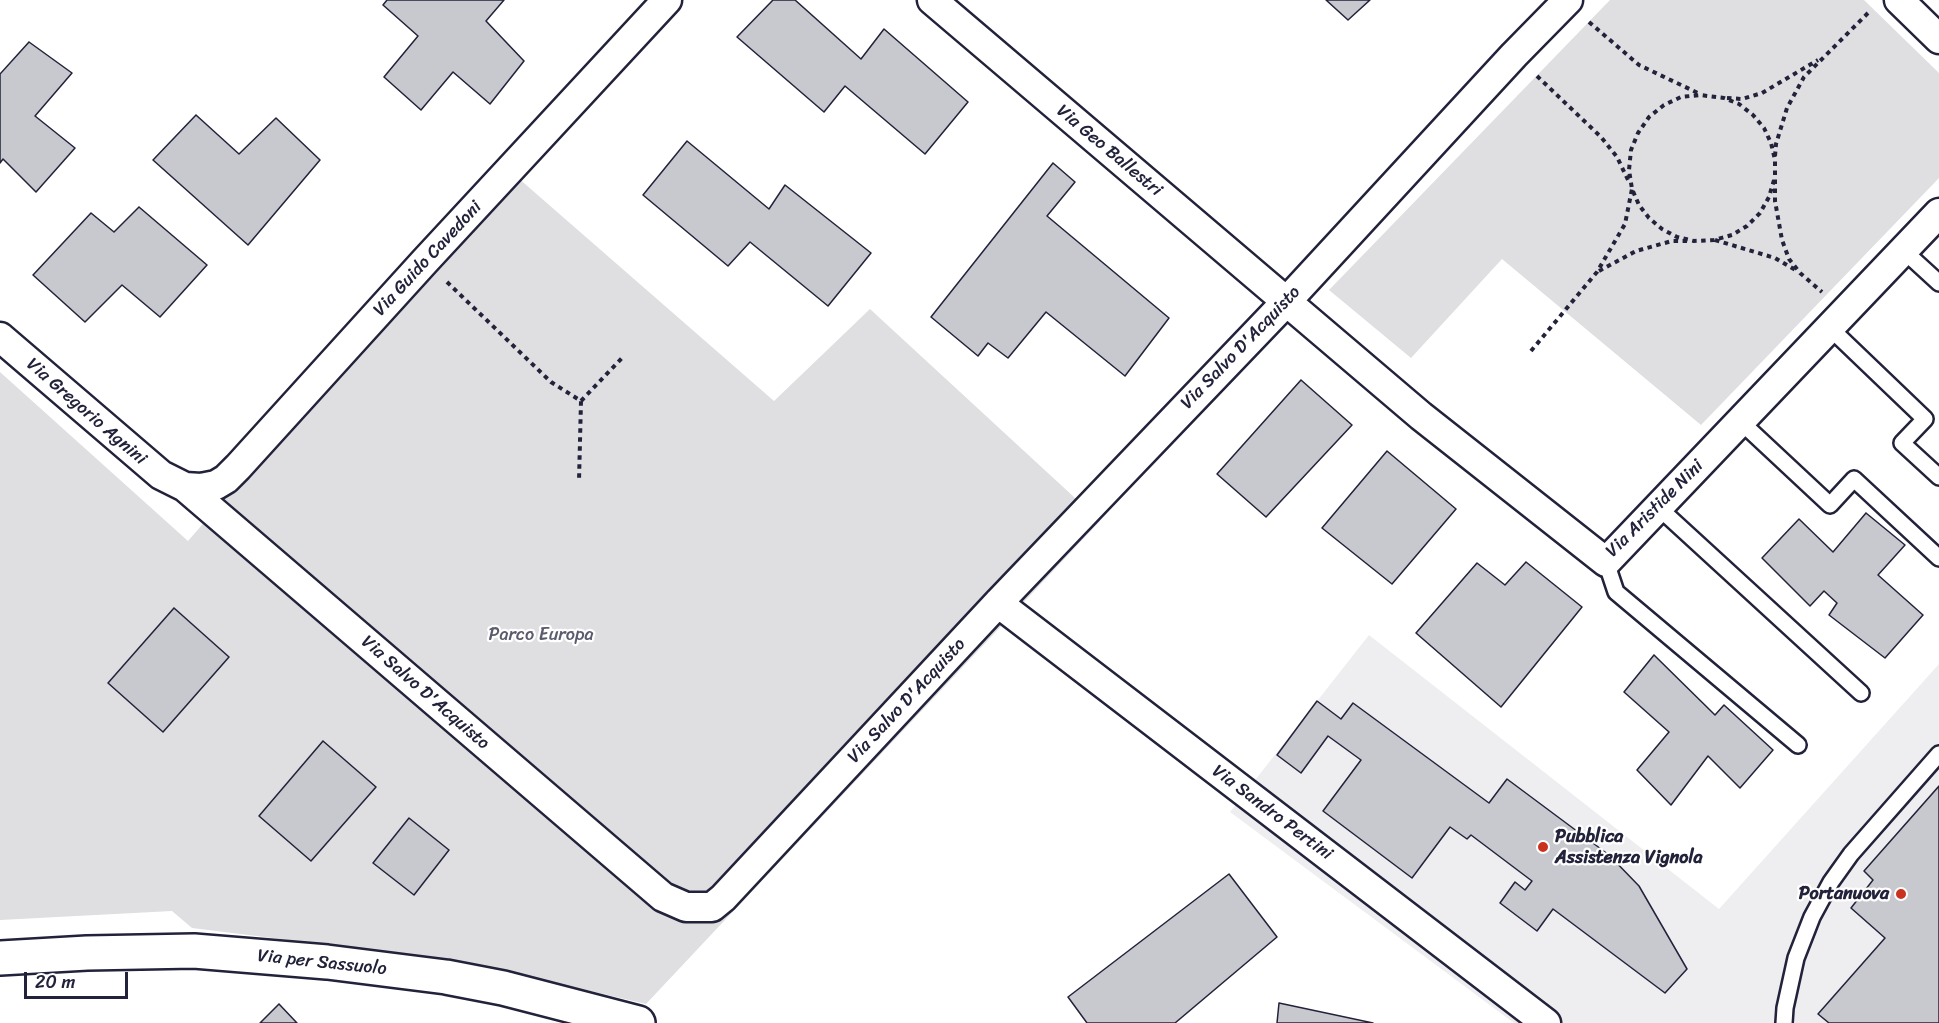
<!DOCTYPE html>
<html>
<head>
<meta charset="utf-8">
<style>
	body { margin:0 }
	#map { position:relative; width:1939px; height:1023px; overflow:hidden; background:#fff; font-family:Sriracha,sans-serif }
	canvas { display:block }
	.scale { position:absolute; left:24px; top:972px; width:104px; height:27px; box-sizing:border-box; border:3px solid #22223b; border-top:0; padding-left:8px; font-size:18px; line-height:21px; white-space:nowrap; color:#22223b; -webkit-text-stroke:4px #fff; paint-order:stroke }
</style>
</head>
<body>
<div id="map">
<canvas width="1939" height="1023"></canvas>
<div class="scale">20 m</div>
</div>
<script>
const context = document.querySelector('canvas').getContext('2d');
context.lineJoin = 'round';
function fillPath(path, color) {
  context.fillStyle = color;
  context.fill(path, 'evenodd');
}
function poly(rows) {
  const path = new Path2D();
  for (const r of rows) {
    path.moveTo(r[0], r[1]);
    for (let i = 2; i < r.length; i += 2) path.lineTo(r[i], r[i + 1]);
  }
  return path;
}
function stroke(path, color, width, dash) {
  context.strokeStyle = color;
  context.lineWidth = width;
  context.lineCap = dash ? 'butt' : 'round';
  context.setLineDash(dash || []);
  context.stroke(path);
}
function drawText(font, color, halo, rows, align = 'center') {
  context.font = font + ' Sriracha,sans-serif';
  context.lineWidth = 4.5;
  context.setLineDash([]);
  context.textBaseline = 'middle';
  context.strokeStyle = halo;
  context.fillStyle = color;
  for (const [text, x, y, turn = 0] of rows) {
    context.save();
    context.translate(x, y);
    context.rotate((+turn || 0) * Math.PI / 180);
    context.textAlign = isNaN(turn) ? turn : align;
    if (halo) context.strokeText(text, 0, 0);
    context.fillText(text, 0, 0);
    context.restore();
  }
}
fillPath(poly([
	[1369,635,1719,909,1939,664,1939,1023,1514,1023,1230,812]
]), '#eeeef1');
fillPath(poly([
	[1610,0,1864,0,1939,73,1939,178,1701,425,1502,259,1411,358,1329,290],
	[509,170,774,401,870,309,1100,521,646,1004,466,962,192,928,172,911,0,920,0,372,188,541]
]), '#dfdfe2');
const building = poly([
	[387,0,504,0,486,21,524,61,490,104,453,72,421,110,384,77,418,36,383,5,387,0],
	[773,0,795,0,861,59,884,29,968,102,925,154,845,86,824,112,737,37,773,0],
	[1326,0,1370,0,1348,20,1326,0],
	[29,42,72,73,35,116,75,148,36,192,3,159,0,163,0,74,29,42],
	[196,115,239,154,276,118,320,160,248,245,153,160,196,115],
	[687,141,769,209,785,185,871,253,828,306,750,242,728,266,643,195,687,141],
	[1053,163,1075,182,1047,216,1169,318,1125,376,1046,312,1008,358,988,343,978,356,931,317,1053,163],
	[139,207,207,265,160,317,122,285,85,322,33,275,91,213,114,232,139,207],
	[1301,380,1352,425,1266,517,1217,474,1301,380],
	[1387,451,1456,509,1392,584,1322,528,1387,451],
	[1866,513,1905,545,1878,575,1923,615,1885,658,1829,615,1837,603,1824,591,1810,606,1762,558,1799,519,1833,552,1866,513],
	[1526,562,1582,607,1501,707,1416,633,1477,563,1505,585,1526,562],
	[174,608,229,657,163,732,108,683,174,608],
	[1654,655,1715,715,1724,705,1773,750,1740,788,1708,756,1671,805,1637,770,1669,732,1624,692,1654,655],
	[1317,701,1341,719,1353,703,1489,803,1507,779,1609,855,1639,886,1687,969,1665,993,1553,909,1537,931,1500,903,1515,882,1525,890,1532,881,1471,835,1467,839,1450,827,1412,878,1323,811,1361,760,1328,736,1301,773,1277,755,1317,701],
	[323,741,376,787,311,861,259,816,323,741],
	[1939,786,1939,1023,1829,1023,1818,1014,1885,938,1851,908,1873,880,1864,871,1939,786],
	[409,818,449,850,414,895,373,863,409,818],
	[1229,874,1277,937,1175,1023,1087,1023,1068,997,1229,874],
	[1279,1003,1373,1023,1277,1023,1279,1003],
	[279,1004,297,1023,260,1023,279,1004]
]);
fillPath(building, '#c8c8cf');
stroke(building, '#22223b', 1.5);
const lane = poly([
	[1903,250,1939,283],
	[1829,327,1925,419,1902,443,1939,477],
	[1740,421,1830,505,1854,479,1939,558],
	[1658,507,1861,693],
	[1606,562,1616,592,1798,745],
	[1784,1023,1785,1008,1796,958,1812,917,1831,882,1851,854,1939,754]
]);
const street = poly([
	[932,0,1421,416,1606,562,1939,213],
	[1899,0,1939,39],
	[0,337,161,475,185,487,201,488,216,485,226,479,238,467,425,261,667,0],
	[185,487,663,897,686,907,712,907,723,898,998,603,1286,302,1514,55,1568,0],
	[998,603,1546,1023]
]);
const secondary = poly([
	[0,958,87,953,194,951,327,962,446,977,503,988,638,1023]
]);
stroke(lane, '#22223b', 20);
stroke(street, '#22223b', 33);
stroke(secondary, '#22223b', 38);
stroke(poly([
	[1589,22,1639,65,1700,94],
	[1537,76,1601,137,1617,157,1629,182],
	[1727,98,1742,99,1762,93,1818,60],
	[1775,156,1776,144,1787,108,1804,77,1870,11],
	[1774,180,1769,197,1760,213,1747,226,1732,235,1714,240,1694,241,1677,237,1662,229,1649,218,1639,205,1632,189,1629,170,1631,150,1638,133,1649,117,1664,105,1681,97,1700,95,1724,98,1739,104,1753,115,1764,128,1771,143,1775,160,1775,201,1782,240,1789,259,1800,273,1822,292],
	[1715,240,1775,258,1797,271],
	[1599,271,1636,251,1672,241,1687,241],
	[447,282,551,382,581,401,579,481],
	[1531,351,1597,272,1625,224,1632,189],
	[581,401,623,357]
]), '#22223b', 4, [4.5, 4.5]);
stroke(lane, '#fff', 15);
stroke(street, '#fff', 28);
stroke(secondary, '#fff', 33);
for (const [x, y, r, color] of [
	[1543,847,6,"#c8321e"],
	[1901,894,6,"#c8321e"]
]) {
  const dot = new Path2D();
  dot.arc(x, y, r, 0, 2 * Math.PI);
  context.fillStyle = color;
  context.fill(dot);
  stroke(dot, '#fff', 2);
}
drawText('18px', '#22223b', '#fff', [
	["Via Geo Ballestri",1109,151,40],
	["Via Guido Cavedoni",428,259,-47],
	["Via Salvo D'Acquisto",1241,348,-46],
	["Via Gregorio Agnini",86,412,41],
	["Via Aristide Nini",1655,509,-45],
	["Via Salvo D'Acquisto",425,693,41],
	["Via Salvo D'Acquisto",907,701,-47],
	["Via Sandro Pertini",1272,813,37],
	["Via per Sassuolo",322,963,6]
]);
drawText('18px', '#5b5b6d', '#fff', [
	["Parco Europa",541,635]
]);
drawText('bold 18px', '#22223b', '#fff', [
	["Pubblica",1555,837],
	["Assistenza Vignola",1555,858],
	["Portanuova",1889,894,"right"]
], 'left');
</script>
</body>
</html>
